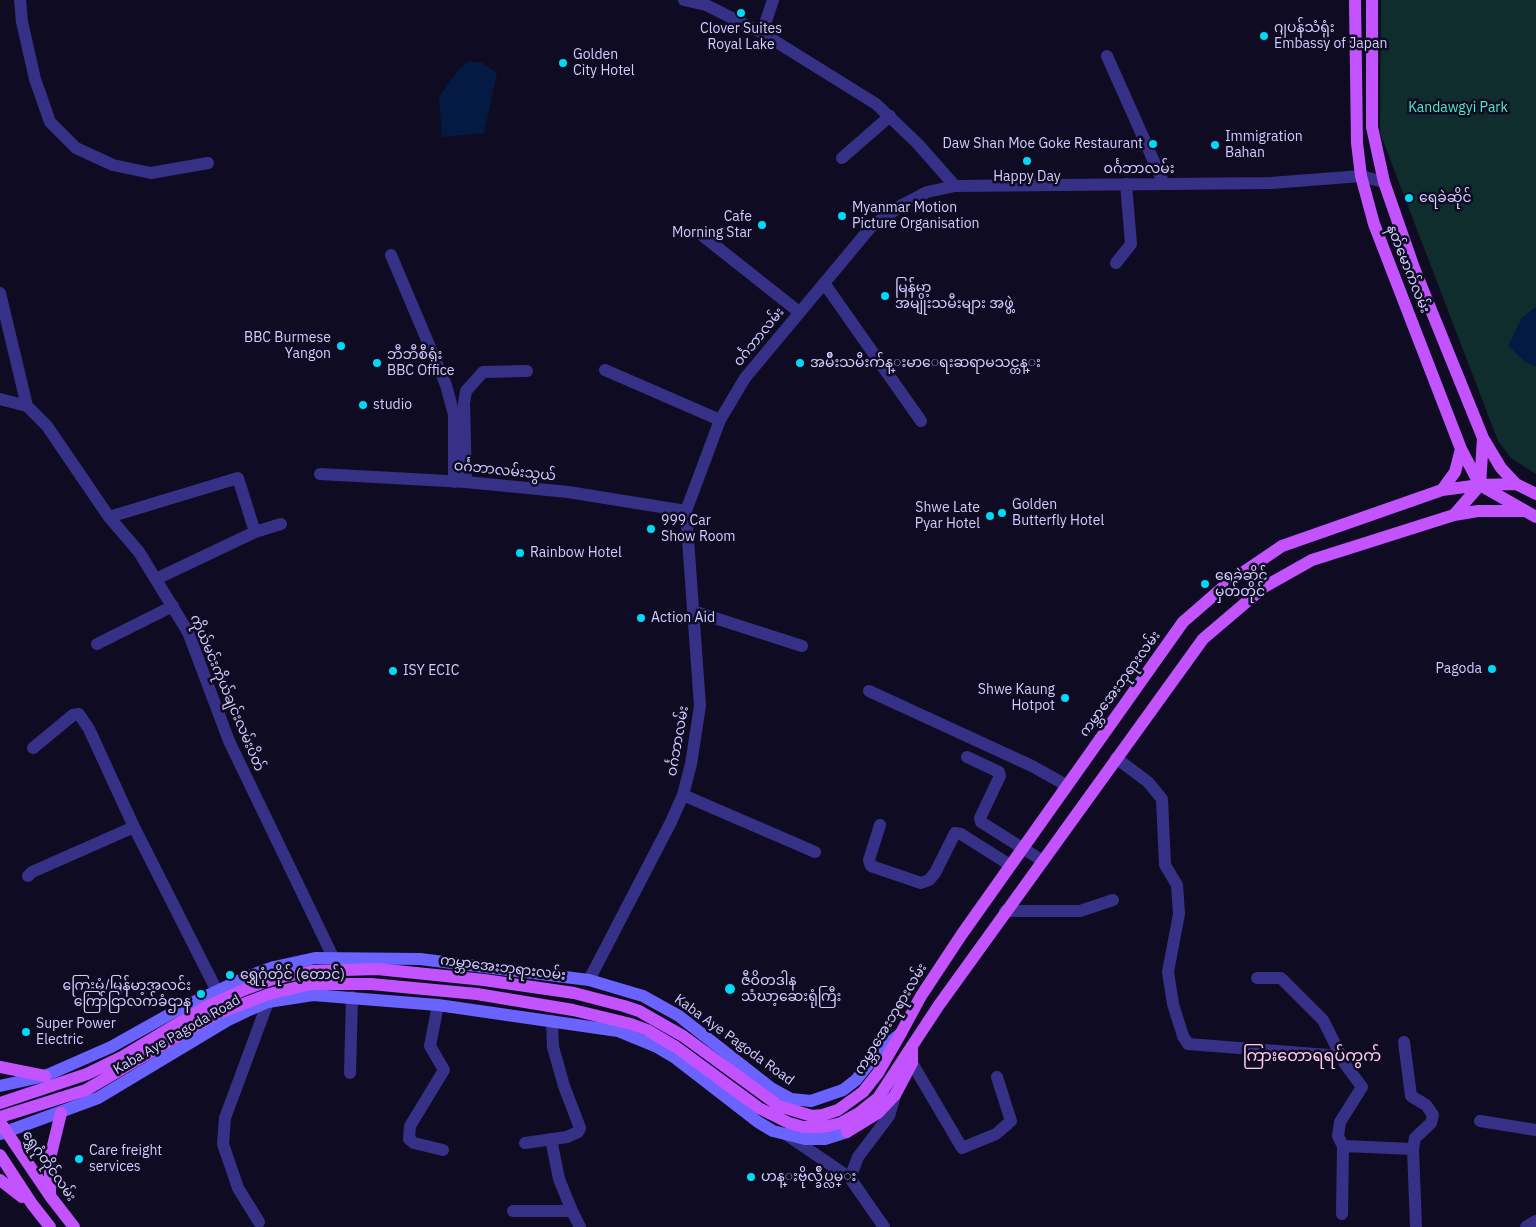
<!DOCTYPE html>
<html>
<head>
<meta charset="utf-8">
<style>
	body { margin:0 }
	canvas { display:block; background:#0f0b22 }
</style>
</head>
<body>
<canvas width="1536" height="1227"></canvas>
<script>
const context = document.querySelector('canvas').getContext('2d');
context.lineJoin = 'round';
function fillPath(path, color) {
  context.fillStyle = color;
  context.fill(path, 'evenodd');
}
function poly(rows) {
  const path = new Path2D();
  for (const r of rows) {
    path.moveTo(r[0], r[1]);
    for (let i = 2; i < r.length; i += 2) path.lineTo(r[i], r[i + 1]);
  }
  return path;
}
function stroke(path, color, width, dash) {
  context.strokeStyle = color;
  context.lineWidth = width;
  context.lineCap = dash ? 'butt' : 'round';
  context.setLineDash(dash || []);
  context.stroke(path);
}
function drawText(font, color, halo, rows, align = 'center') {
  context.font = font + ' "IBM Plex Sans","Noto Sans Myanmar",sans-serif';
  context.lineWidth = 5;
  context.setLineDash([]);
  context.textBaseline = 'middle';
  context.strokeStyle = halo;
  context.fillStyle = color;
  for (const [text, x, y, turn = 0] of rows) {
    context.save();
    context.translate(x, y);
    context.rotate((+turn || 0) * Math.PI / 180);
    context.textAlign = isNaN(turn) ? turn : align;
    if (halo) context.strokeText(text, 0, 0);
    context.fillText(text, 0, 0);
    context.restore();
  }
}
fillPath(poly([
	[1381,0,1536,0,1536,307,1521,319,1525,362,1536,366,1536,474,1511,458,1498,441,1380,133]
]), '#0e2d2c');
fillPath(poly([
	[469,61,483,63,497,73,484,133,442,137,439,97,459,69],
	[1536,307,1536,366,1525,362,1508,346,1521,319]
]), '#041a42');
stroke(poly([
	[20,0,22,22,35,79,50,122,76,148,113,165,151,173,208,163],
	[684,0,706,5,762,33,876,104,917,143,955,186],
	[762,33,773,0],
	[1107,56,1164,184],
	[842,158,890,116],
	[703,236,799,312],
	[391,255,446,385,454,415,454,482],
	[1116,263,1131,244,1126,184],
	[824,283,921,421],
	[0,293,27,406,47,426,109,517,139,552,188,632,229,741,333,957],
	[605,370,720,420],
	[0,399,27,406],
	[320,474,466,482,568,492,686,511],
	[466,482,464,403,466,391,483,372,527,371],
	[109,517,238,478,255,532],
	[156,579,255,532,281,524],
	[693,611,802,646],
	[97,644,173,606],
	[869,691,1032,766,1066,785],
	[33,748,73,715,79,714,89,729,134,827,217,991],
	[967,757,999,772,1000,776,980,818,981,822,1043,861],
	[1116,758,1148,782,1162,799,1165,865,1177,885,1179,914,1168,972,1173,1004,1183,1036,1188,1044,1341,1056],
	[683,795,815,852],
	[880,825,869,860,871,866,921,883,929,880,935,873,955,833,961,834,1010,865],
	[28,876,32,872,134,827],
	[1005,911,1080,911,1113,900],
	[1257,978,1281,978,1323,1020,1345,1064,1362,1087,1340,1122,1338,1136,1343,1146],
	[589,980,671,822,683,795,691,764,700,706,686,511,720,420,745,378,871,227,902,205,927,192,955,186,1271,183,1361,176,1384,182],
	[438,1005,430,1046,444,1070,410,1126,409,1139,414,1143,443,1150],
	[1404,1042,1411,1096,1426,1105,1433,1115,1431,1123,1415,1138,1413,1149,1416,1227],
	[912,1063,962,1148,996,1134,1011,1121,997,1077],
	[350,1073,352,997],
	[1480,1121,1536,1130],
	[787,1135,850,1178,884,1227],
	[525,1143,567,1137,578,1132,580,1128,564,1086,553,1047,552,1021],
	[850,1178,858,1157,889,1116,895,1095],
	[513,1211,572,1211,559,1179,551,1139],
	[572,1211,580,1227],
	[1342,1214,1343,1146,1413,1149],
	[259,1222,238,1188,223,1144,225,1118,268,1002],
	[1526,1227,1536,1221]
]), '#363186', 12);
stroke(poly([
	[0,1086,45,1076,111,1047,179,1009,249,976,274,967,315,958,420,959,589,980,643,996,679,1016,771,1088,791,1099,811,1101,843,1090,856,1080,879,1051,899,1035],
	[0,1134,98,1098,228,1020,247,1011,268,1002,313,995,438,1005,618,1031,657,1047,674,1057,758,1122,773,1131,805,1139,825,1139,847,1132]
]), '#6a63ff', 12);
stroke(poly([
	[1355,0,1357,143,1361,176,1374,224,1461,449,1480,485,1536,517],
	[1372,0,1372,127,1384,182,1414,268,1483,438,1501,468,1516,484,1536,494],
	[1442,490,1455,472,1461,449],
	[1454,515,1480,485,1483,438],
	[901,1033,921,996,962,934,1183,622,1229,582,1282,546,1442,490,1480,485,1516,484],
	[0,1067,45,1076],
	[0,1122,50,1196,74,1227],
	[847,1132,878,1113,895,1095,912,1063,912,1046,939,1005,1203,639,1264,587,1312,560,1454,515,1478,511,1526,511],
	[0,1155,32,1204,50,1227],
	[0,1180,22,1197],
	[50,1196,50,1158,61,1113]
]), '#c253ff', 12);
stroke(poly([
	[0,1103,87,1074,122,1057,204,1008,241,991,273,979,311,971,377,969,484,980,574,993,624,1006,639,1011,683,1036,779,1106,812,1116,823,1115,838,1110,863,1092,878,1073,901,1033],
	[0,1117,86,1090,214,1015,269,994,311,984,371,984,477,994,573,1010,631,1024,647,1030,676,1047,759,1108,789,1123,803,1127,824,1127,841,1123,859,1113,878,1098,912,1046]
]), '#c253ff', 12);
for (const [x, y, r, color] of [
	[741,13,5,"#00daf7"],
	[1264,36,5,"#00daf7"],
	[563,63,5,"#00daf7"],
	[1153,144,5,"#00daf7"],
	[1215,145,5,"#00daf7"],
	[1027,161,5,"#00daf7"],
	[1409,198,5,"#00daf7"],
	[842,216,5,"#00daf7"],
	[762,225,5,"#00daf7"],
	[885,296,5,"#00daf7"],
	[341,346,5,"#00daf7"],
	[377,363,5,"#00daf7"],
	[800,363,5,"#00daf7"],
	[363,405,5,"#00daf7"],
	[1002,513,5,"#00daf7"],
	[990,516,5,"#00daf7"],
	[651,529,5,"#00daf7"],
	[520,553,5,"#00daf7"],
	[1205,584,5,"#00daf7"],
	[641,618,5,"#00daf7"],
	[1492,669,5,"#00daf7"],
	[393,671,5,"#00daf7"],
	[1065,698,5,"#00daf7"],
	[230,975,5,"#00daf7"],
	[730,989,6,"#00daf7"],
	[201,994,5,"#00daf7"],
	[26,1032,5,"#00daf7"],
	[79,1159,5,"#00daf7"],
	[751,1177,5,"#00daf7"]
]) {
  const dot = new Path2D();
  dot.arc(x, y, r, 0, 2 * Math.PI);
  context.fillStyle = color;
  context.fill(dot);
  stroke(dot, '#0f0b22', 2);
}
drawText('14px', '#d3ccff', '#0f0b22', [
	["ဂျပန်သံရုံး",1274,28],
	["Embassy of Japan",1274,44],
	["Clover Suites",741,29,"center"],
	["Royal Lake",741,45,"center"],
	["Golden",573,55],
	["City Hotel",573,71],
	["Immigration",1225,137],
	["Bahan",1225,153],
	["Daw Shan Moe Goke Restaurant",1143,144,"right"],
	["Happy Day",1027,177,"center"],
	["ရေခဲဆိုင်",1419,198],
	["Myanmar Motion",852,208],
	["Picture Organisation",852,224],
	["Cafe",752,217,"right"],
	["Morning Star",752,233,"right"],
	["မြန်မာ့",895,288],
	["အမျိုးသမီးများ အဖွဲ့",895,304],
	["BBC Burmese",331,338,"right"],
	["Yangon",331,354,"right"],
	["ဘီဘီစီရုံး",387,355],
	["BBC Office",387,371],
	["အမ်ိဳးသမီးက်န္းမာေရးဆရာမသင္တန္း",810,363],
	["studio",373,405],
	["Golden",1012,505],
	["Butterfly Hotel",1012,521],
	["Shwe Late",980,508,"right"],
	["Pyar Hotel",980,524,"right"],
	["999 Car",661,521],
	["Show Room",661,537],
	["Rainbow Hotel",530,553],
	["ရေခဲဆိုင်",1215,576],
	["မှတ်တိုင်",1215,592],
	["Action Aid",651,618],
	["Pagoda",1482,669,"right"],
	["ISY ECIC",403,671],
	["Shwe Kaung",1055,690,"right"],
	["Hotpot",1055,706,"right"],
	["ရွှေဂုံတိုင် (တောင်)",240,975],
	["ဇီဝိတဒါန",741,981],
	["သံဃာ့ဆေးရုံကြီး",741,997],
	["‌ကြေးမုံ/မြန်မာ့အလင်း",191,986,"right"],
	["ကြော်ငြာလက်ခံဌာန",191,1002,"right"],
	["Super Power",36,1024],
	["Electric",36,1040],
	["Care freight",89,1151],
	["services",89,1167],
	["ဟန္းဗိုလ္ခ်ဳပ္လမ္း",761,1177]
], 'left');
drawText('14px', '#4debc6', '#0f0b22', [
	["Kandawgyi Park",1458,108]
]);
drawText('14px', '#d3ccff', '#0f0b22', [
	["ဝင်္ဂဘာလမ်း",1139,169],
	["နတ်မောက်လမ်း",1408,269,68],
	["ဝင်္ဂဘာလမ်း",759,337,-51],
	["ဝင်္ဂဘာလမ်းသွယ်",505,471,6],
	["ကမ္ဘာအေးဘုရားလမ်း",1120,684,-54],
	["ကိုယ်မင်းကိုယ်ချင်းလမ်းပိတ်",227,693,67],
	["ဝင်္ဂဘာလမ်း",678,741,-80],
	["ကမ္ဘာအေးဘုရားလမ်း",503,968,7],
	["ကမ္ဘာအေးဘုရားလမ်း",891,1019,-59],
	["Kaba Aye Pagoda Road",177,1035,-30],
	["Kaba Aye Pagoda Road",734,1040,36],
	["ရွှေဂုံတိုင်လမ်း",49,1166,55]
]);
drawText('16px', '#ffceec', '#0f0b22', [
	["ကြားတောရရပ်ကွက်",1312,1056]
]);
</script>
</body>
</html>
